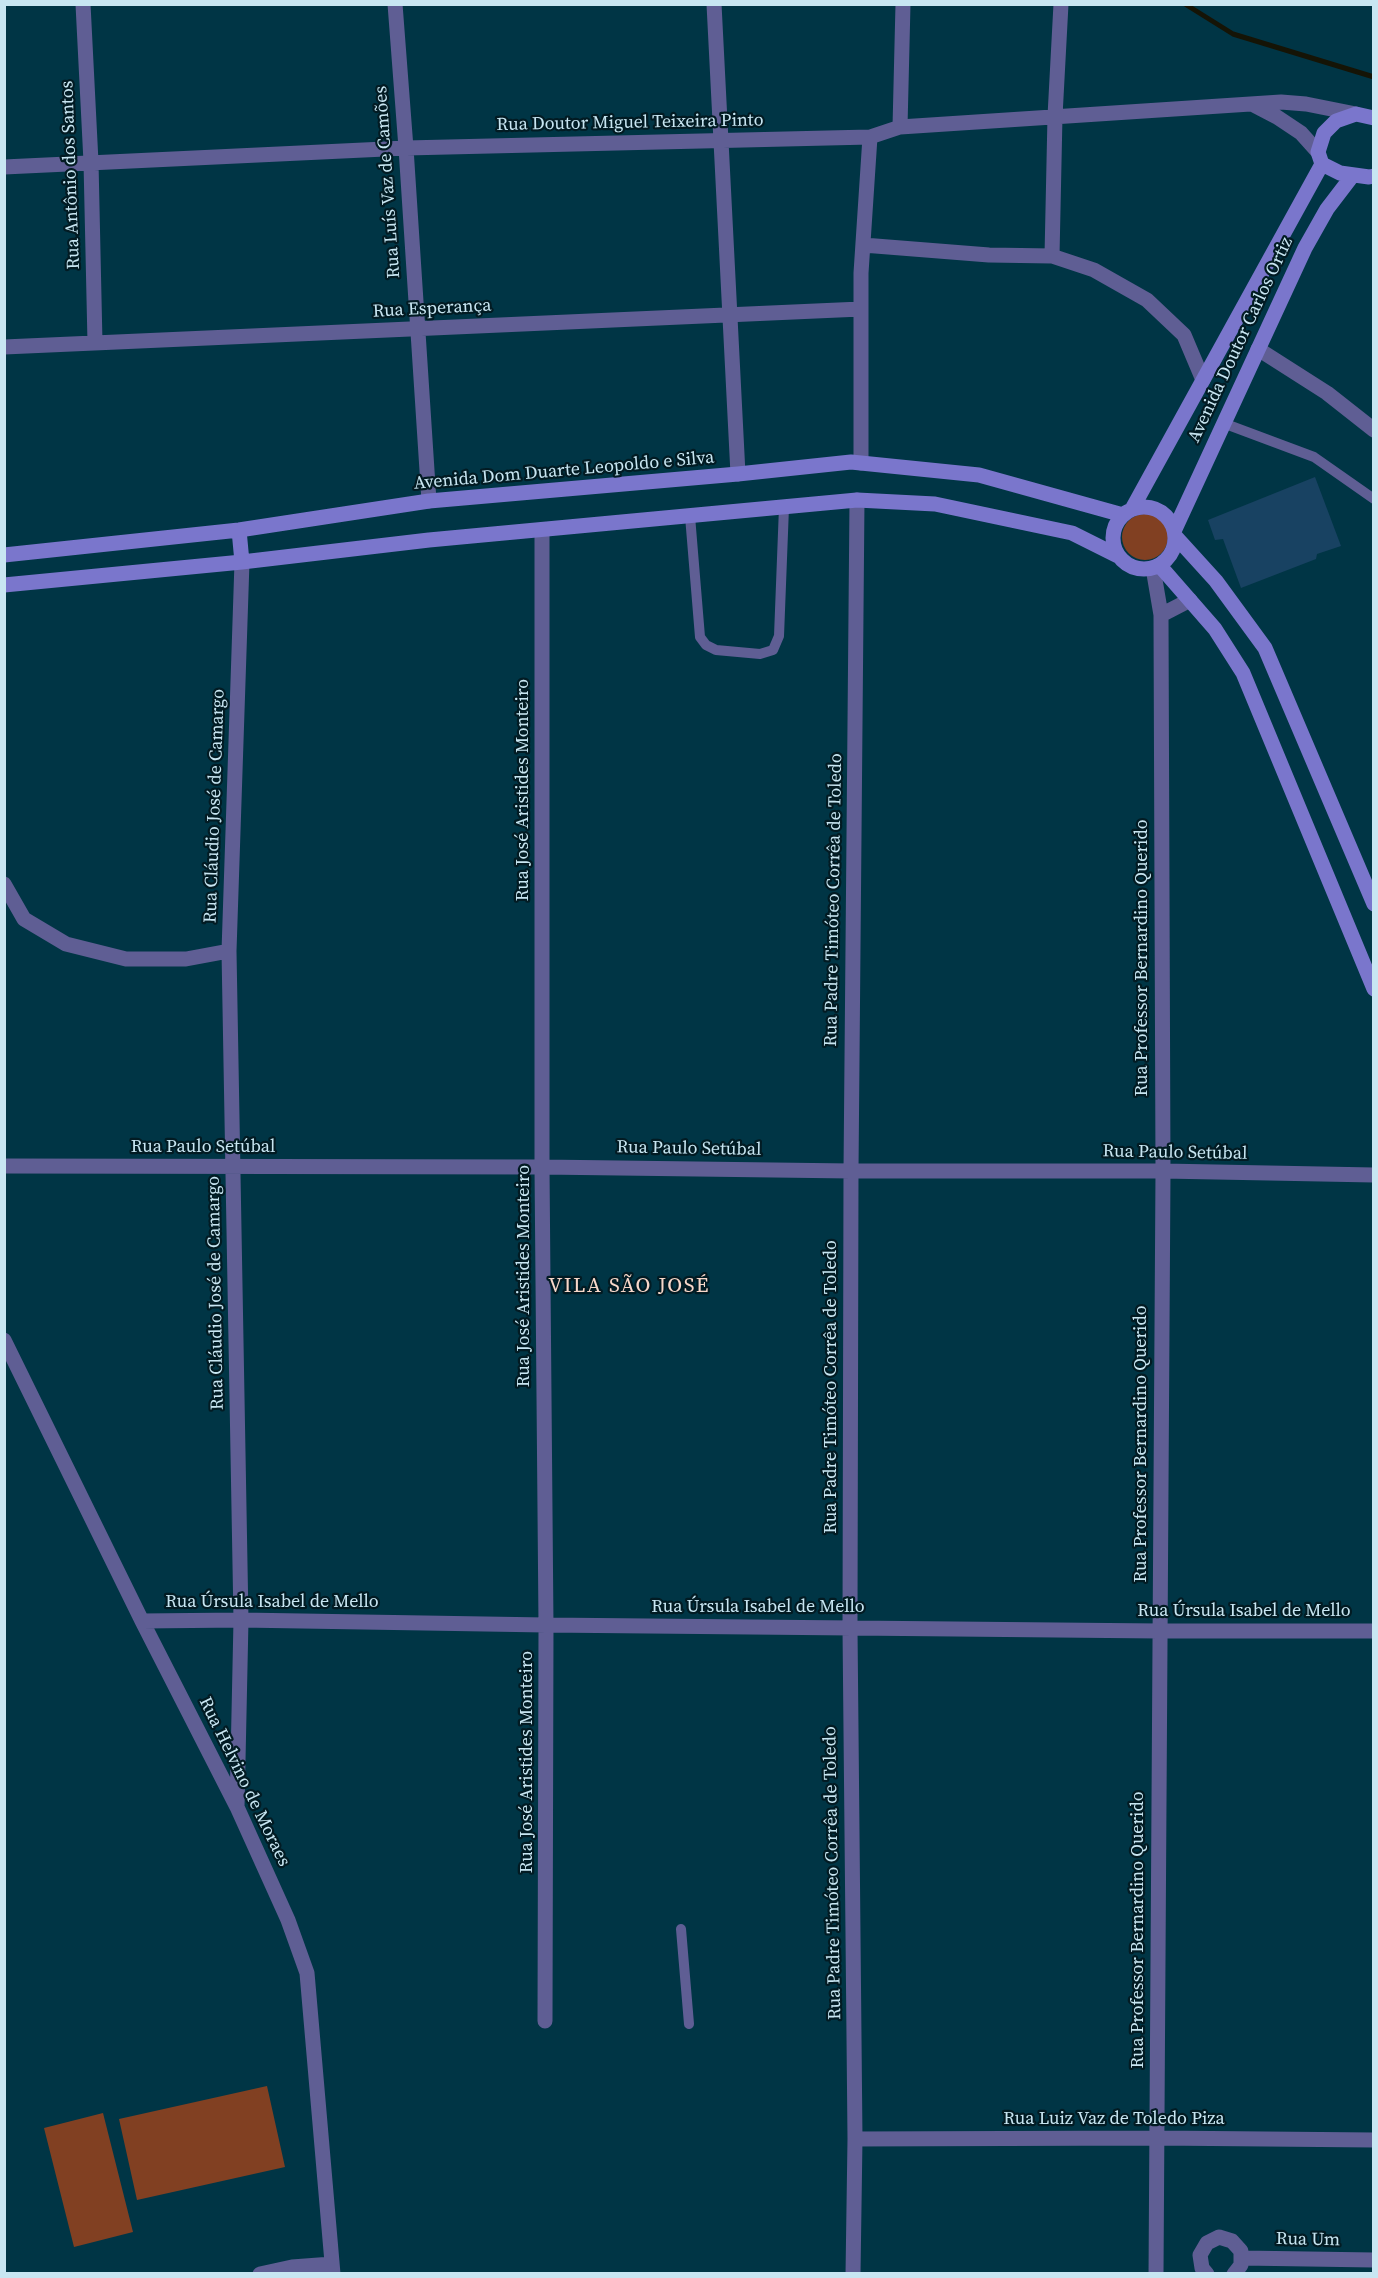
<!DOCTYPE html>
<html>
<head>
<meta charset="utf-8">
<style>
	body { margin:0 }
	#map { position:relative; width:1378px; height:2278px; overflow:hidden; background:#003545; font-family:"Source Serif 4",serif }
	canvas { display:block }
	.frame { position:absolute; inset:0; border:6px solid #c8e6f2; pointer-events:none }
</style>
</head>
<body>
<div id="map">
<canvas width="1378" height="2278"></canvas>
<div class="frame"></div>
</div>
<script>
const context = document.querySelector('canvas').getContext('2d');
context.lineJoin = 'round';
function fillPath(path, color) {
  context.fillStyle = color;
  context.fill(path, 'evenodd');
}
function poly(rows) {
  const path = new Path2D();
  for (const r of rows) {
    if (r.length === 3) {
      path.moveTo(r[0] + r[2], r[1]);
      path.arc(r[0], r[1], r[2], 0, 2 * Math.PI);
      continue;
    }
    path.moveTo(r[0], r[1]);
    for (let i = 2; i < r.length; i += 2) path.lineTo(r[i], r[i + 1]);
  }
  return path;
}
function stroke(path, color, width, dash) {
  context.strokeStyle = color;
  context.lineWidth = width;
  context.lineCap = dash ? 'butt' : 'round';
  context.setLineDash(dash || []);
  context.stroke(path);
}
function drawText(font, color, halo, rows, align = 'center') {
  context.font = font + ' "Source Serif 4",serif';
  context.lineWidth = 4.5;
  context.setLineDash([]);
  context.textBaseline = 'middle';
  context.strokeStyle = halo;
  context.fillStyle = color;
  for (const [text, x, y, turn = 0] of rows) {
    context.save();
    context.translate(x, y);
    context.rotate((+turn || 0) * Math.PI / 180);
    context.textAlign = isNaN(turn) ? turn : align;
    if (halo) context.strokeText(text, 0, 0);
    context.fillText(text, 0, 0);
    context.restore();
  }
}
fillPath(poly([
	[1145,537,23],
	[267,2086,285,2167,137,2200,119,2119],
	[103,2113,133,2232,74,2247,44,2128]
]), '#814022');
stroke(poly([
	[1185,4,1233,34,1374,77]
]), '#151406', 5);
fillPath(poly([
	[1315,477,1341,546,1317,554,1316,559,1241,588,1223,539,1215,540,1208,520]
]), '#184262');
stroke(poly([
	[1223,423,1314,457,1374,499],
	[690,516,700,637,706,645,716,650,760,654,773,650,779,636,784,507],
	[681,1929,689,2024]
]), '#5f5e94', 10);
stroke(poly([
	[83,4,91,162,95,343],
	[395,4,406,148,429,501],
	[714,4,738,474],
	[1254,105,1277,117,1301,133,1318,152],
	[900,127,903,4],
	[4,167,406,148,870,137,900,127,1281,102,1306,104,1356,114],
	[863,245,989,255,1052,256,1094,270,1147,300,1184,335,1203,380],
	[1052,256,1055,116,1061,4],
	[4,347,861,309],
	[1258,349,1327,393,1374,430],
	[861,463,861,273,870,137],
	[542,531,542,1167,546,1625,545,2021],
	[1153,568,1161,615,1163,1171,1156,2274],
	[1161,615,1190,600],
	[4,884,24,919,66,944,126,959,186,959,229,951],
	[4,1166,542,1167,851,1171,1163,1171,1374,1175],
	[4,1340,142,1621,237,1807,288,1920,307,1973,333,2274],
	[142,1621,241,1620,546,1625,1159,1631,1374,1631],
	[237,1807,241,1620,229,951,242,562],
	[855,2139,1157,2138,1374,2140],
	[1242,2258,1374,2260],
	[260,2274,292,2267,332,2264],
	[853,2274,855,2139,850,1628,851,1171,857,500],
	[1207,2274,1202,2268,1200,2255,1207,2243,1219,2237,1232,2241,1241,2251,1241,2265,1234,2274]
]), '#5f5e94', 15);
stroke(poly([
	[1374,118,1356,114,1336,121,1324,133,1318,152,1322,164,1340,173,1369,177,1374,176],
	[1144,538,31],
	[1132,509,1322,164],
	[1175,529,1305,248,1327,209,1353,175],
	[239,530,242,562],
	[1176,537,1216,581,1265,648,1374,904],
	[4,555,239,530,429,501,738,474,851,462,979,475,1123,515],
	[1160,566,1215,629,1243,673,1374,989],
	[4,585,242,562,429,540,857,500,935,504,1072,533,1118,556]
]), '#7a76cc', 15);
drawText('18px', '#c8e6f2', '#021b23', [
	["Rua Doutor Miguel Teixeira Pinto",630,123,-1],
	["Rua Antônio dos Santos",71,175,-92],
	["Rua Luís Vaz de Camões",388,182,-94],
	["Rua Esperança",432,309,-3],
	["Avenida Doutor Carlos Ortiz",1241,340,-65],
	["Avenida Dom Duarte Leopoldo e Silva",564,471,-5],
	["Rua José Aristides Monteiro",523,790,-90],
	["Rua Cláudio José de Camargo",215,806,-88],
	["Rua Padre Timóteo Corrêa de Toledo",834,900,-89],
	["Rua Professor Bernardino Querido",1142,958,-90],
	["Rua Paulo Setúbal",203,1147],
	["Rua Paulo Setúbal",689,1149,1],
	["Rua Paulo Setúbal",1175,1153,1],
	["Rua José Aristides Monteiro",524,1276,-90],
	["Rua Cláudio José de Camargo",216,1293,-91],
	["Rua Padre Timóteo Corrêa de Toledo",831,1387,-90],
	["Rua Professor Bernardino Querido",1141,1444,-90],
	["Rua Úrsula Isabel de Mello",272,1602],
	["Rua Úrsula Isabel de Mello",758,1607],
	["Rua Úrsula Isabel de Mello",1244,1611],
	["Rua José Aristides Monteiro",527,1762,-90],
	["Rua Helvino de Moraes",244,1782,64],
	["Rua Padre Timóteo Corrêa de Toledo",833,1873,-91],
	["Rua Professor Bernardino Querido",1138,1930,-90],
	["Rua Luiz Vaz de Toledo Piza",1114,2119],
	["Rua Um",1308,2240,1]
]);
context.letterSpacing = '1.5px';
drawText('21px', '#f8d8ca', '#021b23', [
	["VILA SÃO JOSÉ",629,1287]
]);
context.letterSpacing = '0px';
</script>
</body>
</html>
